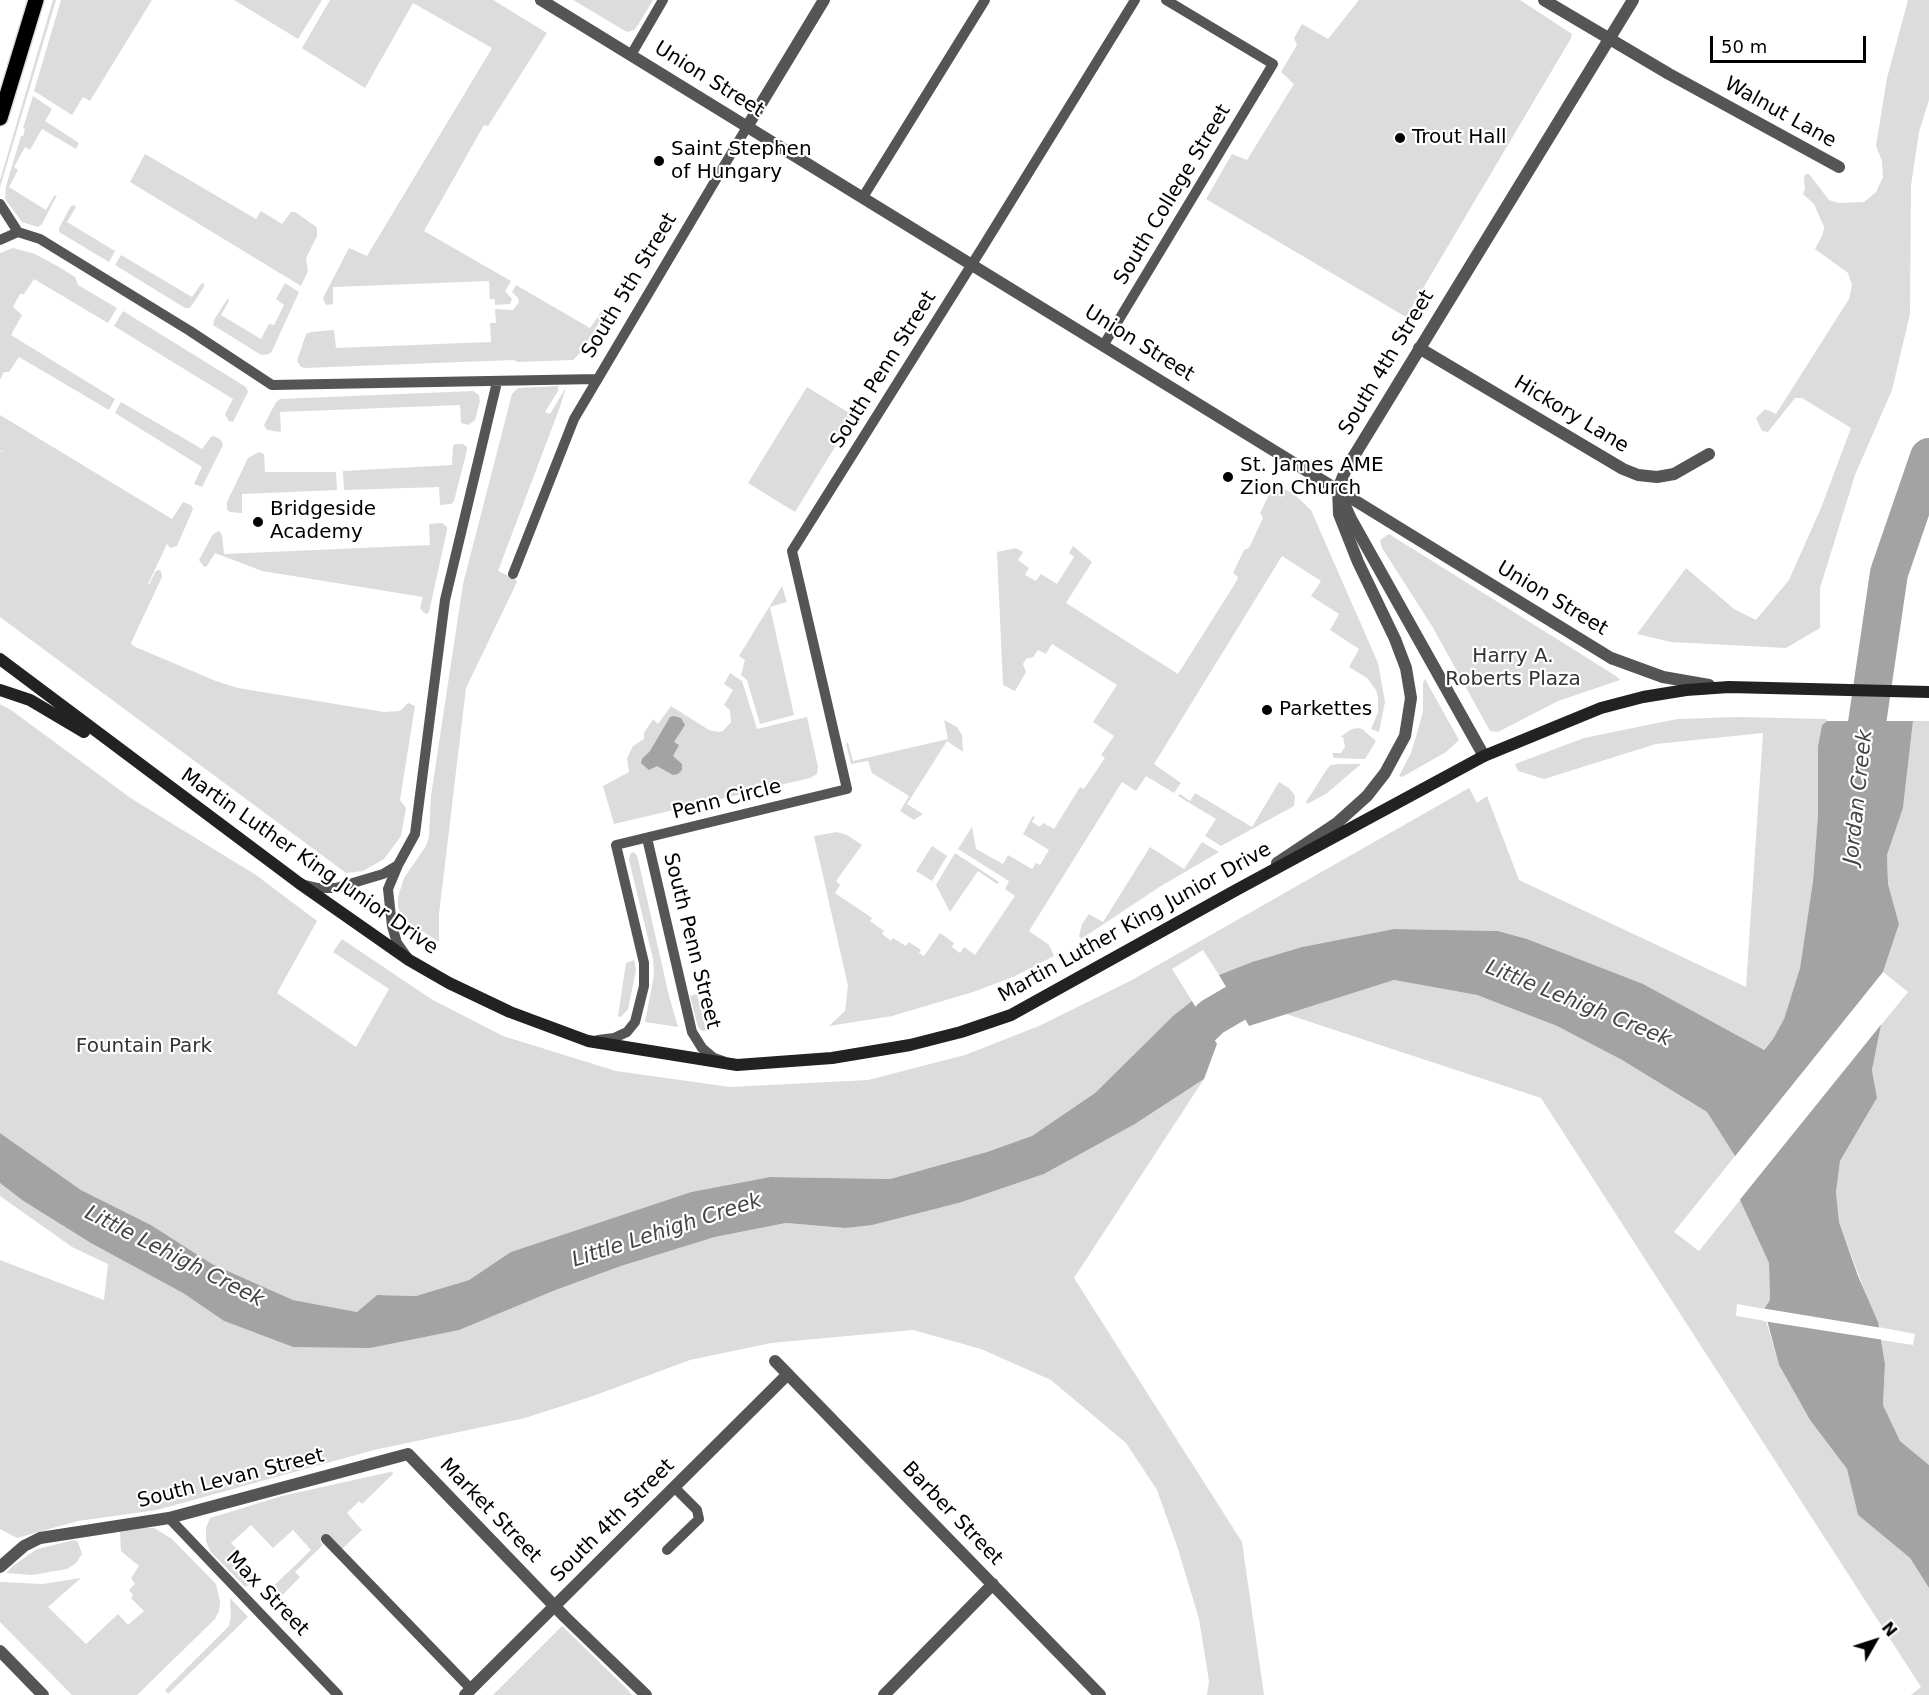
<!DOCTYPE html>
<html>
<head>
<meta charset="utf-8">
<style>
	body { margin:0 }
	#map { position:relative; width:1929px; height:1695px; overflow:hidden; background:#fff; font-family:"DejaVu Sans",sans-serif }
	canvas { display:block }
	.north { position:absolute; left:1845px; top:1611px; width:60px; height:60px; -webkit-text-stroke:4px #fff; paint-order:stroke; rotate:51deg; font-size:16px; font-weight:700; line-height:24px; text-align:center; color:#000 }
	.north::after { content:''; display:block; margin:auto; width:21px; height:27px; background:#000; clip-path:polygon(50% 0,100% 100%,50% 72%,0 100%) }
	.scale { position:absolute; left:1710px; top:36px; width:156px; height:27px; box-sizing:border-box; border:3px solid #000; border-top:0; padding-left:8px; font-size:18px; line-height:21px; white-space:nowrap; color:#000; -webkit-text-stroke:4px #fff; paint-order:stroke }
</style>
</head>
<body>
<div id="map">
<canvas width="1929" height="1695"></canvas>
<div class="north">N</div>
<div class="scale">50 m</div>
</div>
<script>
const context = document.querySelector('canvas').getContext('2d');
context.lineJoin = 'round';
function fillPath(path, color) {
  context.fillStyle = color;
  context.fill(path, 'evenodd');
}
function poly(rows) {
  const path = new Path2D();
  for (const r of rows) {
    path.moveTo(r[0], r[1]);
    for (let i = 2; i < r.length; i += 2) path.lineTo(r[i], r[i + 1]);
  }
  return path;
}
function stroke(path, color, width, dash) {
  context.strokeStyle = color;
  context.lineWidth = width;
  context.lineCap = dash ? 'butt' : 'round';
  context.setLineDash(dash || []);
  context.stroke(path);
}
function drawText(font, color, halo, rows, align = 'center') {
  context.font = font + ' "DejaVu Sans",sans-serif';
  context.lineWidth = 4.5;
  context.setLineDash([]);
  context.textBaseline = 'middle';
  context.strokeStyle = halo;
  context.fillStyle = color;
  for (const [text, x, y, turn = 0] of rows) {
    context.save();
    context.translate(x, y);
    context.rotate((+turn || 0) * Math.PI / 180);
    context.textAlign = isNaN(turn) ? turn : align;
    if (halo) context.strokeText(text, 0, 0);
    context.fillText(text, 0, 0);
    context.restore();
  }
}
fillPath(poly([
	[53,0,56,0,0,187,0,180],
	[61,0,152,0,90,101,83,97,72,115,34,91],
	[234,0,322,0,298,39],
	[330,0,493,0,547,33,488,126,484,125,424,231,511,281,505,291,512,299,510,304,495,305,495,299,490,299,489,281,333,287,333,304,327,305,325,303,323,298,349,248,367,256,492,48,413,3,365,88,302,48],
	[573,0,653,0,638,25,634,30,627,32],
	[1359,0,1520,0,1572,34,1570,40,1406,317,1206,199,1232,154,1247,160,1294,84,1281,72,1297,45,1294,38,1302,24,1328,39],
	[1908,0,1929,0,1929,100,1919,132,1911,185,1910,314,1892,390,1855,475,1820,588,1820,628,1786,648,1671,642,1637,634,1686,568,1734,609,1756,620,1789,580,1821,508,1851,428,1802,398,1795,398,1768,432,1762,431,1756,418,1765,409,1776,414,1849,299,1852,285,1848,273,1815,249,1823,234,1824,227,1814,204,1803,194,1805,189,1804,177,1806,174,1809,174,1829,200,1839,203,1864,202,1876,192,1883,177,1882,161,1876,146,1887,78],
	[33,96,52,109,45,121,79,143,76,149,42,129,30,150,25,147,14,167,18,170,9,187,46,210,54,196,57,195,42,224,38,227,22,222,5,199,6,186,21,136,23,136,25,129,23,128],
	[145,154,256,219,261,211,282,224,291,212,295,212,315,226,317,228,317,236,306,258,308,271,301,286,130,182],
	[74,205,76,207,67,222,115,251,109,262,59,232,59,228,71,206],
	[13,248,35,254,59,267,75,277,78,285,117,308,108,323,34,279,24,294,20,294,13,307,22,315,11,335,115,399,109,410,19,357,9,372,4,372,0,380,0,253],
	[121,255,192,297,201,284,204,283,204,287,190,308,185,308,115,265],
	[285,283,299,292,272,351,269,354,261,355,213,325,214,320,228,298,229,301,221,315,261,339,269,324,274,325,284,305,276,299],
	[516,285,590,328,603,309,608,309,580,353,573,360,518,362,513,360,305,368,301,367,297,361,306,334,311,332,334,330,336,348,491,342,490,323,496,323,495,309,513,310,519,302,518,298,512,292],
	[123,311,246,387,248,392,233,422,229,421,225,414,233,399,114,326],
	[558,386,558,391,545,412,550,414,566,387,561,404,498,571,515,579,517,582,466,688,439,914,439,942,401,917,398,906,398,897,404,878,426,846,429,837,431,796,463,584,512,394,518,388],
	[807,387,854,416,795,512,748,483],
	[473,391,479,395,480,401,475,420,468,425,461,423,460,405,280,412,281,432,267,430,264,425,276,402,280,399],
	[121,402,202,449,211,437,214,436,221,440,223,445,202,487,194,484,202,467,115,413],
	[0,415,172,519,183,502,191,505,193,509,177,546,170,548,167,544,148,584,149,585,155,572,158,570,161,571,162,577,131,643,133,646,216,681,238,688,384,712,400,711,408,703,415,706,400,800,406,808,401,836,384,859,363,871,346,873,0,617,0,452,4,450,0,451],
	[455,444,463,444,467,447,467,450,454,501,451,504,440,505,439,487,344,490,343,471,452,465,453,446],
	[259,452,264,454,265,472,336,472,337,490,242,494,242,513,230,512,227,510,227,502,248,458],
	[1275,483,1296,496,1311,510,1378,663,1385,702,1379,732,1371,729,1378,712,1378,697,1376,690,1367,678,1349,667,1359,649,1330,630,1339,614,1311,596,1321,581,1282,556,1154,764,1181,783,1174,793,1146,776,1136,791,1122,782,1029,931,1049,945,1054,956,1013,977,973,992,892,1016,829,1026,845,1011,848,986,814,836,837,832,847,835,862,845,836,881,840,885,835,893,872,918,870,921,884,931,882,934,891,941,893,938,906,946,909,942,921,950,919,953,924,956,940,933,954,943,952,947,960,953,964,947,975,955,1015,896,1005,889,1009,881,958,849,972,827,976,849,1003,864,1008,855,1032,869,1036,863,1040,865,1049,850,1023,834,1033,816,1035,817,1032,822,1040,827,1043,823,1054,829,1080,787,1084,789,1105,758,1101,755,1114,736,1093,722,1117,685,1052,644,1046,654,1038,650,1033,657,1026,659,1023,664,1026,672,1015,691,1003,685,997,552,1016,548,1023,552,1018,560,1029,568,1025,575,1036,581,1041,574,1057,584,1074,557,1069,553,1073,546,1092,562,1066,603,1178,674,1236,582,1238,577,1233,573,1244,550,1249,548,1263,518,1260,513],
	[442,523,447,527,447,530,429,612,427,614,424,613,420,608,423,597,262,571,215,553,207,566,204,567,199,560,213,534,219,531,222,535,224,554,430,545,429,524],
	[1389,534,1616,676,1620,680,1558,701,1498,732,1490,731,1432,626,1382,548,1380,540],
	[782,586,787,602,770,607,794,715,760,724,747,680,741,675,745,660,739,656],
	[730,673,742,681,757,729,807,717,818,767,817,774,810,778,614,824,603,786,629,772,627,758,633,746,644,739,644,733,653,719,658,724,671,706,709,730,718,732,723,731,731,722,730,710,724,705,733,690,724,684],
	[1425,679,1459,740,1446,752,1402,777,1399,776,1411,753,1418,730,1423,711,1423,682],
	[0,704,11,710,132,799,256,875,317,921,277,993,356,1047,389,989,333,952,342,939,431,999,503,1036,616,1071,730,1087,868,1080,965,1055,1039,1026,1130,981,1469,788,1477,803,1487,796,1519,880,1746,987,1763,733,1656,744,1544,779,1518,771,1515,764,1584,738,1677,719,1738,717,1826,719,1827,721,1822,725,1818,745,1818,815,1813,881,1800,968,1784,1019,1773,1039,1763,1050,1713,1024,1560,952,1527,939,1498,931,1394,929,1302,947,1252,962,1219,975,1203,950,1172,969,1192,1001,1174,1015,1095,1093,1033,1136,987,1152,890,1179,770,1177,691,1192,512,1252,469,1280,416,1296,377,1295,357,1312,293,1300,212,1264,151,1225,81,1190,0,1133],
	[944,720,957,727,962,735,963,752,947,741,907,804,923,814,914,820,900,811,909,796,872,773,868,761,851,764,846,744,848,742,853,761,948,739],
	[1913,721,1929,721,1929,1465,1900,1441,1883,1405,1885,1364,1881,1340,1913,1345,1915,1334,1878,1327,1839,1222,1836,1192,1840,1161,1877,1098,1872,1070,1881,1025,1908,992,1883,972,1899,924,1888,884,1887,855,1903,808],
	[1358,728,1362,729,1376,741,1365,759,1334,758,1332,753,1341,753,1345,747,1343,737,1340,737,1352,729],
	[1339,764,1361,764,1326,794,1307,804,1306,802,1327,769,1331,765],
	[1279,782,1289,788,1295,796,1294,806,1221,846,1205,836,1216,819,1178,796,1180,794,1190,801,1195,793,1252,827],
	[1202,842,1219,852,1161,886,1081,939,1079,936,1082,924,1089,914,1103,922,1150,847,1184,869],
	[932,846,947,856,932,881,916,871],
	[633,852,636,854,638,859,669,996,678,1027,645,1022,654,975,653,959,629,860,630,854],
	[955,853,999,882,997,884,978,871,950,912,936,885],
	[634,960,636,970,628,1009,621,1017,618,1016,626,963],
	[1394,980,1477,995,1557,1026,1622,1060,1707,1112,1735,1156,1674,1232,1699,1251,1740,1200,1769,1263,1770,1300,1764,1309,1737,1304,1736,1316,1766,1321,1779,1365,1810,1420,1847,1469,1858,1515,1910,1558,1929,1588,1929,1695,1911,1695,1921,1687,1541,1098,1286,1014],
	[697,994,706,1031,702,1031,698,1027,690,996],
	[1204,1079,1074,1278,1242,1542,1264,1695,1207,1695,1209,1681,1199,1619,1178,1549,1157,1490,1126,1443,1051,1380,981,1349,913,1330,771,1343,690,1360,593,1396,525,1418,374,1450,157,1510,78,1521,17,1538,0,1529,0,1260,104,1300,108,1264,72,1247,0,1196,0,1183,22,1200,183,1293,224,1321,293,1347,553,1291,621,1266,715,1237,786,1223,845,1228,962,1202,1044,1174,1135,1124],
	[390,1472,394,1473,362,1504,359,1501,347,1513,362,1530,342,1549,327,1534,320,1541,323,1545,295,1572,300,1577,273,1605,263,1596,311,1550,293,1530,273,1548,251,1525,231,1543,238,1550,232,1556,243,1568,247,1565,261,1580,254,1586,251,1583,245,1587,210,1551,206,1541,206,1528,210,1518,282,1496],
	[144,1528,154,1528,172,1539,216,1584,220,1602,219,1611,215,1619,137,1695,72,1695,0,1622,0,1582,43,1584,81,1578,48,1607,86,1644,118,1614,128,1625,144,1611,131,1598,133,1595,129,1590,135,1584,131,1578,139,1566,121,1551,120,1532],
	[74,1540,78,1542,82,1554,76,1563,67,1569,32,1575,6,1573,14,1565,37,1549],
	[230,1598,248,1617,168,1694,165,1690,229,1626,231,1616],
	[562,1626,627,1689,632,1695,493,1695]
]), '#dcdcdc');
fillPath(poly([
	[674,716,681,718,685,725,674,742,679,745,673,756,682,764,682,770,678,774,673,775,657,766,649,770,641,763,642,759,650,751,670,717],
	[1827,721,1913,721,1903,808,1887,855,1888,884,1899,924,1883,972,1881,1025,1872,1070,1877,1098,1840,1161,1836,1192,1839,1222,1858,1276,1878,1322,1885,1364,1883,1405,1900,1441,1929,1465,1929,1588,1910,1558,1858,1515,1847,1469,1810,1420,1779,1365,1764,1309,1770,1300,1769,1263,1740,1200,1735,1156,1707,1112,1622,1060,1557,1026,1477,995,1394,980,1249,1026,1219,975,1252,962,1302,947,1394,929,1498,931,1527,939,1643,984,1764,1050,1773,1039,1784,1019,1800,968,1813,881,1818,815,1818,746,1822,725],
	[1192,1001,1217,1044,1204,1079,1135,1124,1044,1174,962,1202,872,1225,845,1228,786,1223,715,1237,621,1266,553,1291,459,1330,370,1348,293,1347,224,1321,183,1293,91,1243,22,1200,0,1183,0,1133,81,1190,151,1225,212,1264,293,1300,357,1312,377,1295,416,1296,469,1280,511,1252,691,1192,770,1177,890,1179,987,1152,1032,1136,1095,1093,1174,1015]
]), '#a3a3a3');
fillPath(poly([
	[1883,972,1886,974,1884,1021,1738,1202,1732,1160],
	[1761,1308,1882,1328,1884,1340,1763,1321]
]), '#fff');
stroke(poly([
	[1860,771,1889,573,1929,457],
	[1168,1059,1212,1017,1260,989,1280,983]
]), '#a3a3a3', 38);
const primary = poly([
	[0,118,36,0]
]);
stroke(primary, '#dbdbdb', 18);
stroke(poly([
	[631,55,663,0],
	[863,197,985,0],
	[0,204,18,232,40,239,190,331,272,385,597,379],
	[0,240,18,232],
	[1103,346,1273,64,1166,0],
	[513,574,574,419,747,127],
	[647,838,692,1032,702,1048,714,1058,723,1061],
	[301,884,318,888,336,888,383,874,398,865],
	[407,957,397,943,392,926,388,889,398,865,415,834,445,600,497,382],
	[598,1040,614,1038,627,1032,635,1022,644,986,644,963,616,845,847,789,792,551,984,245,1135,0],
	[169,1518,338,1695],
	[326,1539,471,1689],
	[667,1550,699,1519,697,1510,674,1487]
]), '#555', 10);
stroke(poly([
	[1544,0,1669,74,1839,167],
	[747,127,824,0],
	[1419,348,1623,469,1638,475,1657,477,1674,474,1709,454],
	[1338,490,1351,519,1484,756],
	[775,1361,1100,1695],
	[0,1567,24,1546,40,1538,169,1518,408,1454,565,1617,646,1695],
	[465,1695,788,1374],
	[884,1695,993,1584]
]), '#555', 12);
stroke(poly([
	[541,0,1611,658,1663,677,1709,685],
	[1277,863,1337,823,1367,796,1385,773,1405,736,1411,698,1406,668,1395,639,1358,562,1339,514,1338,489,1346,469,1633,0],
	[0,1651,43,1695]
]), '#555', 12);
stroke(poly([
	[0,659,299,883,409,960,449,983,510,1012,588,1041,737,1065,832,1058,910,1045,961,1032,1011,1015,1238,889,1484,756,1601,708,1643,697,1686,690,1729,687,1929,692],
	[0,690,30,700,84,732]
]), '#222', 12);
stroke(primary, '#000', 15);
for (const [x, y, r, color] of [
	[1400,138,6,"#000"],
	[659,161,6,"#000"],
	[1228,477,6,"#000"],
	[258,522,6,"#000"],
	[1267,710,6,"#000"]
]) {
  const dot = new Path2D();
  dot.arc(x, y, r, 0, 2 * Math.PI);
  context.fillStyle = color;
  context.fill(dot);
  stroke(dot, '#fff', 2);
}
drawText('20px', '#000', '#fff', [
	["Union Street",709,80,32],
	["Walnut Lane",1780,113,29],
	["South College Street",1173,195,-59],
	["South 5th Street",630,286,-59],
	["Union Street",1139,344,32],
	["South 4th Street",1387,363,-59],
	["South Penn Street",884,370,-58],
	["Hickory Lane",1571,415,31],
	["Union Street",1552,599,31],
	["Penn Circle",727,800,-14],
	["Martin Luther King Junior Drive",309,862,35],
	["Martin Luther King Junior Drive",1135,923,-29],
	["South Penn Street",691,941,76],
	["South Levan Street",231,1479,-14],
	["Market Street",490,1511,46],
	["Barber Street",952,1514,46],
	["South 4th Street",613,1521,-45],
	["Max Street",267,1594,46]
]);
drawText('20px', '#000', '#fff', [
	["Trout Hall",1412,138],
	["Saint Stephen",671,150],
	["of Hungary",671,173],
	["St. James AME",1240,466],
	["Zion Church",1240,489],
	["Bridgeside",270,510],
	["Academy",270,533],
	["Parkettes",1279,710]
], 'left');
drawText('20px', '#333', '#fff', [
	["Harry A.",1513,657],
	["Roberts Plaza",1513,680],
	["Fountain Park",144,1047]
]);
drawText('italic 21px', '#444', '#fff', [
	["Jordan Creek",1859,797,-84],
	["Little Lehigh Creek",1578,1004,22],
	["Little Lehigh Creek",667,1231,-18],
	["Little Lehigh Creek",174,1257,27]
]);
</script>
</body>
</html>
